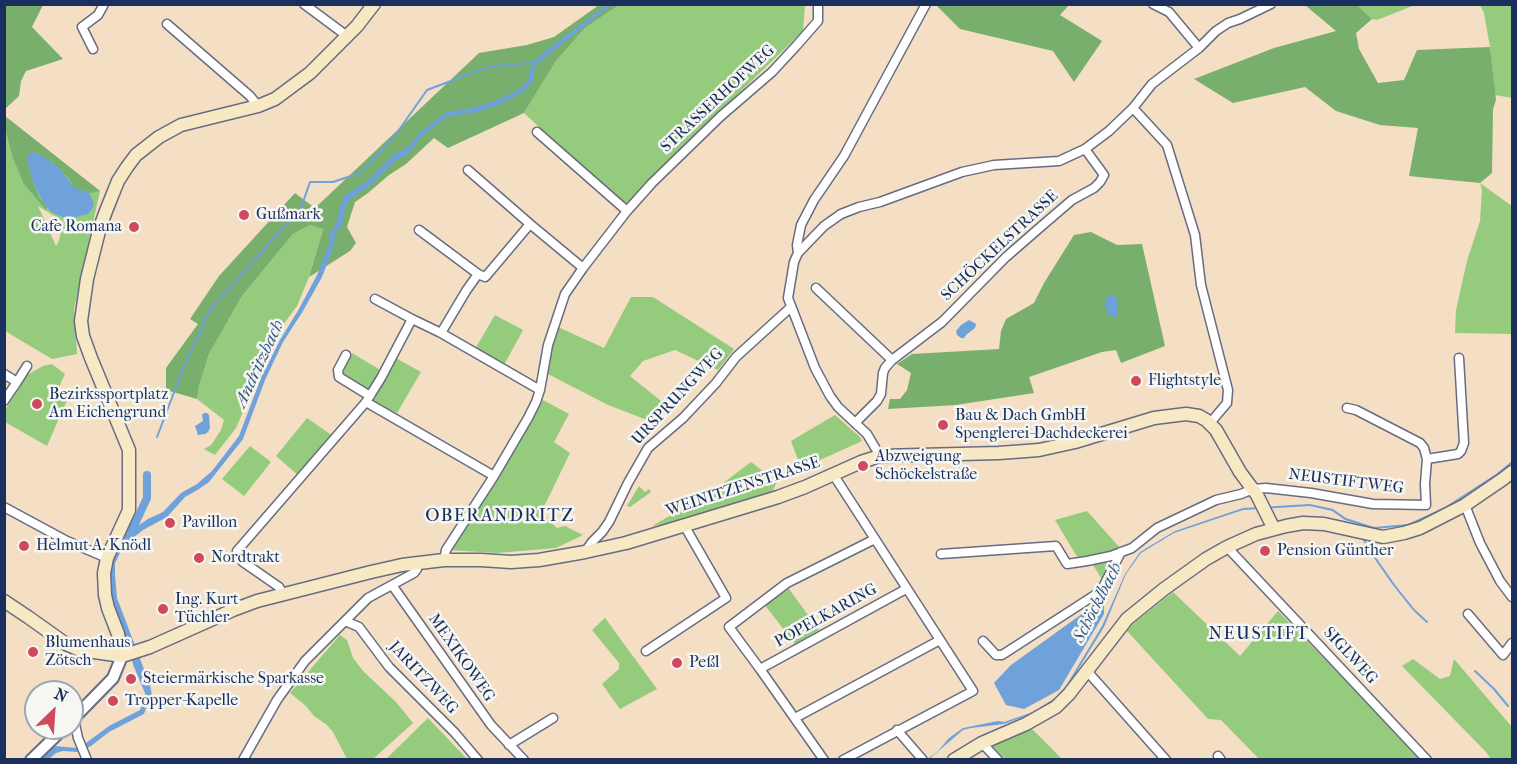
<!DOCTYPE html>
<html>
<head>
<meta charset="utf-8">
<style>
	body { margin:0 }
	#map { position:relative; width:1517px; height:764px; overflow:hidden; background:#f4dec4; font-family:"IM FELL French Canon",serif }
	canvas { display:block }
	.frame { position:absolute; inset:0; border:6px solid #1b2f5e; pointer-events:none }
	.north { position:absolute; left:24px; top:680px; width:60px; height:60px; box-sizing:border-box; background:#f6f6f2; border:2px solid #9ea6b7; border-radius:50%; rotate:25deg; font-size:16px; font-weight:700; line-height:24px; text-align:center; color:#1b2f5e }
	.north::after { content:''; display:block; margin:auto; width:21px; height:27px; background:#d1495b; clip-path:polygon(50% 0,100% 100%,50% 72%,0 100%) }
</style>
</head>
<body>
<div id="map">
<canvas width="1517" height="764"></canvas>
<div class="frame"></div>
<div class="north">N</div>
</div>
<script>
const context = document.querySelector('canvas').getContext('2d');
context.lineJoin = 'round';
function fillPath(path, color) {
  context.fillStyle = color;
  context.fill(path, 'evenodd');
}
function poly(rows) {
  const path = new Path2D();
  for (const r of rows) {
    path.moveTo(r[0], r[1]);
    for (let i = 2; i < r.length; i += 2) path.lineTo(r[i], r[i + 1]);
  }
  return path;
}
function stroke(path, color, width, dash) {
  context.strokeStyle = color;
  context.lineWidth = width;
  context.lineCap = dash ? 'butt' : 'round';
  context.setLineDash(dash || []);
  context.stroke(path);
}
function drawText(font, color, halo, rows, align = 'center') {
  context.font = font + ' "IM FELL French Canon",serif';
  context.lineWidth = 5;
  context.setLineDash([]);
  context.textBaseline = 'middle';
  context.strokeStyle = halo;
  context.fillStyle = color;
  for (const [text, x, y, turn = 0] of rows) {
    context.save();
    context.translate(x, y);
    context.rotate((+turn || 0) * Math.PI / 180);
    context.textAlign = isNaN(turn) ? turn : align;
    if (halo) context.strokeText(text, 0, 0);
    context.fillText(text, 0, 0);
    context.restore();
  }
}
fillPath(poly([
	[619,5,805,5,803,31,674,156,631,202,620,202,524,113,556,61,585,28],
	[1357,5,1415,5,1377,20,1372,19],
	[1480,5,1512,5,1512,98,1495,95,1490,47,1484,13],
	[4,116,100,191,74,309,77,354,52,359,5,331],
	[38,206,64,222,59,240,56,246],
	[1480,183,1512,206,1512,334,1455,333,1456,310,1467,261,1480,221,1482,190],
	[310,225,323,228,309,277,297,306,277,333,236,428,215,455,204,449,211,445,221,430,224,420,197,399,199,386,209,354,242,296,293,234],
	[631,297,653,297,734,349,718,370,675,350,643,361,630,376,666,405,655,423,608,405,548,374,553,343,558,327,604,348],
	[495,315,523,330,504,365,475,349],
	[352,353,382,371,369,392,343,375,344,367],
	[394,357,421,372,397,413,375,403,373,401,380,389],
	[52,364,65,374,57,391,68,398,47,446,5,422,5,410,27,375,43,366],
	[543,400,569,414,554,442,570,453,541,513,557,528,565,526,583,535,556,548,497,553,449,550,496,478],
	[835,415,860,437,862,441,820,460,810,472,803,473,791,441],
	[307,418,333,436,299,476,276,456],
	[250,446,271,462,244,496,222,479],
	[751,462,777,482,772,492,667,524,652,526,710,493],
	[639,486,645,492,649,489,651,492,630,507,627,506],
	[1087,511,1121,549,1079,560,1055,520],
	[1109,559,1111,563,1103,581,1093,565],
	[789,589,819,630,795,644,764,604],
	[1173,592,1240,656,1278,611,1345,680,1419,759,1259,759,1221,720,1208,719,1127,631,1133,624],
	[605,618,657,689,620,709,602,684,619,669,619,663,592,630],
	[340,635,347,640,353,658,364,672,396,702,413,723,373,759,347,759,333,732,327,725,314,716,306,706,290,693],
	[1413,659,1440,679,1450,676,1454,659,1512,727,1512,759,1491,759,1486,752,1402,666],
	[428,718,467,759,386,759],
	[1031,728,1062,759,1005,759,991,745]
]), '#95cb7d');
fillPath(poly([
	[5,4,43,5,32,27,63,59,26,71,21,81,19,96,5,109],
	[599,5,619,5,585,28,556,61,524,113,448,148,434,138,406,164,389,175,368,193,355,202,347,227,356,243,350,251,309,277,323,229,310,225,293,234,242,296,209,354,199,386,197,399,166,390,166,368,198,324,190,319,219,276,295,193,315,208,479,53,527,45,554,37],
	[936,5,1069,5,1060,15,1102,41,1074,82,1053,51,960,29],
	[1305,5,1357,5,1372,19,1356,33,1359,49,1378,83,1404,80,1417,50,1490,47,1496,100,1493,109,1492,173,1480,183,1409,176,1418,128,1380,125,1336,111,1305,87,1233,103,1194,79,1274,48,1336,31],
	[5,116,100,191,89,193,82,190,75,189,69,179,52,162,27,158,33,182,40,199,47,207,46,210,24,184,13,158,5,128],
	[1091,232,1117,245,1142,244,1165,346,1121,363,1116,350,1102,352,1029,377,1034,393,956,405,888,409,890,399,900,399,907,390,911,373,897,364,912,354,999,349,1001,331,1006,319,1034,303,1044,283,1074,235]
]), '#78af6c');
fillPath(poly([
	[606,5,611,5,538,63,534,70,533,81,522,93,501,104,474,113,448,116,422,136,408,154,396,160,373,183,348,201,344,213,342,226,335,233,334,245,322,277,303,311,283,342,265,380,243,439,209,482,199,489,185,497,167,517,143,530,124,545,115,563,115,575,117,598,150,685,152,695,145,711,144,714,109,732,91,746,78,752,63,751,56,753,49,759,38,760,46,751,55,746,77,748,86,743,109,726,140,710,144,700,145,693,134,667,108,589,110,558,123,536,148,519,163,512,181,493,197,484,212,471,239,436,261,378,280,340,299,309,317,275,329,244,329,233,336,225,339,211,344,196,370,179,393,155,408,147,419,133,447,112,472,108,498,100,519,90,528,80,530,69,536,60,548,49],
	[33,152,42,156,58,167,75,188,76,188,89,193,94,203,93,208,88,214,72,218,63,217,51,212,43,202,33,182,27,158,29,154],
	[1109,295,1115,296,1117,299,1118,309,1117,316,1113,317,1107,313,1105,300],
	[969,320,976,324,975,328,966,335,964,338,961,338,957,335,956,331,961,325],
	[204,413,207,413,209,415,210,428,208,432,205,434,198,435,195,426,203,421,202,415],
	[1512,461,1512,463,1505,470,1445,509,1409,526,1374,529,1345,520,1332,511,1310,506,1243,510,1174,533,1141,553,1126,574,1104,627,1067,688,1055,700,1034,713,1004,724,971,728,963,730,929,759,926,760,938,751,949,738,963,728,998,721,1004,722,1033,712,1055,698,1066,686,1102,626,1125,574,1140,552,1175,531,1243,508,1310,504,1333,509,1346,518,1374,527,1408,524,1445,507,1496,474],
	[1104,598,1104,614,1059,690,1024,709,1006,705,994,683,1011,665]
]), '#6fa1da');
stroke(poly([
	[157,437,184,366,210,310,301,208,310,182,333,182,360,173,394,137,427,90,488,67,537,62],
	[1362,537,1371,552,1394,585,1414,610,1427,622],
	[1475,671,1494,689,1508,706]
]), '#6fa1da', 2);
stroke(poly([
	[126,538,135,524,147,498,147,475]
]), '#6fa1da', 8);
const minor = poly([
	[304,4,347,36],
	[1153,4,1169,12,1199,48],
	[167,24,250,96,258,106],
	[93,49,82,27,98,15,104,4],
	[1133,108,1167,145,1195,235,1201,285,1228,390,1227,403,1210,423],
	[537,132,627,211],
	[530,224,583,268],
	[419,230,478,274],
	[798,253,797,245,801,225,814,200,844,156,926,4],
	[816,288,892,360],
	[412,319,441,333,540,390],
	[441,333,466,291,478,274,485,277,487,275,530,224,468,170],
	[346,355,338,370,339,377,370,396],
	[4,374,17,382,4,401],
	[17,382,27,366],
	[366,402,494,476,446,550,444,560],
	[1347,408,1356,410,1420,443,1424,448,1427,459],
	[855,423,877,401,881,394,883,373,885,368,892,360,942,322,1006,257,1044,224,1072,200,1094,188,1100,182,1104,175,1085,149],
	[880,456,867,434,838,407,830,396,815,368,788,298,794,262,798,253,824,226,841,214,859,207,880,202,962,172,994,165,1059,161,1085,149,1109,131,1133,108,1152,84,1199,48,1216,31,1228,23,1240,19,1271,4],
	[833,474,973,691,843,760],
	[494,476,528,418,536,402,540,390,548,345,565,294,583,268,627,211,652,183,721,116,772,72,797,45,818,21,818,4],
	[1465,505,1480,543,1500,581,1512,597],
	[4,507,67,541,107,558],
	[1227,547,1427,760],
	[585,552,592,542,602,532,609,522,628,483,648,448,683,418,716,383,736,357,791,307],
	[941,554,1056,546,1067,564,1087,561,1111,556,1132,548,1157,528,1216,500,1241,494,1253,489,1266,488,1311,493,1373,504,1426,505,1425,484,1427,459,1458,454,1461,451,1464,443,1459,358],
	[392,585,491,725,524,760],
	[283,594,279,587,243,562,237,555,237,551,366,402,381,378,412,319,375,299],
	[1468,614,1503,655,1512,643],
	[345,621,359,627,389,667,455,733,478,760],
	[983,641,996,655,1002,655,1101,591,1121,552],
	[646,651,726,598,684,525],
	[760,669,729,627,787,583,875,539],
	[1087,671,1166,760],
	[795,718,940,640],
	[74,719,78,738,87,760],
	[897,730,923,760],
	[982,743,998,760],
	[509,745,553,718],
	[1218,756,1221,760],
	[243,760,277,700,305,661,368,598,414,573,417,569,416,563],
	[824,760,760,669,906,589]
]);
const tertiary = poly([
	[72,720,113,678,122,656],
	[31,760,64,728]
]);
const secondary = poly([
	[4,601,28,617,66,644,80,650,122,656,150,647,233,610,257,601,371,572,402,565,444,560,481,560,511,562,539,560,585,552,626,543,778,497,805,487,861,462,880,456,999,453,1039,450,1075,442,1154,418,1186,414,1199,416,1206,420,1216,430,1240,472,1257,495,1274,529],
	[122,656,118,634,108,608,105,595,104,573,107,558,129,510,129,450,91,358,83,336,81,321,87,279,100,227,106,211,118,181,127,167,136,155,159,137,181,125,258,106,275,99,310,73,357,26,374,4],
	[954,760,982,743,1026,724,1056,707,1069,694,1127,619,1164,589,1206,559,1227,547,1256,534,1286,526,1303,523,1324,524,1383,537,1404,533,1420,528,1465,505,1503,479,1512,472]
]);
stroke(minor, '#676c82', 11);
stroke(tertiary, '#676c82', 14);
stroke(secondary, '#676c82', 15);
stroke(minor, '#fff', 8);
stroke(tertiary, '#fff', 10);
stroke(secondary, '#f7e9c3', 12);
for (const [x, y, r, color] of [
	[244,215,6,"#d1495b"],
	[134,227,6,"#d1495b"],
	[1136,381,6,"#d1495b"],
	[37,404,6,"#d1495b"],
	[943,425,6,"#d1495b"],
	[863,466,6,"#d1495b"],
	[170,523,6,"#d1495b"],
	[24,546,6,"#d1495b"],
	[1265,551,6,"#d1495b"],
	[199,558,6,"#d1495b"],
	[163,609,6,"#d1495b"],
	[33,652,6,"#d1495b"],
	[677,663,6,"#d1495b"],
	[131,679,6,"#d1495b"],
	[113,701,6,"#d1495b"]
]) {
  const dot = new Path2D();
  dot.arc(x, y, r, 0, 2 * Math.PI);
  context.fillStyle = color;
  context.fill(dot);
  stroke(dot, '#f6f6f2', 2);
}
drawText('16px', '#1b2f5e', '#f6f6f2', [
	["STRASSERHOFWEG",718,99,-43],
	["SCHÖCKELSTRASSE",1000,246,-43],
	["URSPRUNGWEG",678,397,-47],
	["NEUSTIFTWEG",1346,482,7],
	["WEINITZENSTRASSE",743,487,-18],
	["POPELKARING",826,616,-29],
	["SIGLWEG",1350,656,47],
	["MEXIKOWEG",461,658,55],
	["JARITZWEG",423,678,47]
]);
drawText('16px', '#1b2f5e', '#f6f6f2', [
	["Gußmark",256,215],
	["Cafe Romana",122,227,"right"],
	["Flightstyle",1148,381],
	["Bezirkssportplatz",49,395],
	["Am Eichengrund",49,413],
	["Bau & Dach GmbH",955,416],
	["Spenglerei-Dachdeckerei",955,434],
	["Abzweigung",875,457],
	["Schöckelstraße",875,475],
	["Pavillon",182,523],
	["Helmut A. Knödl",36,546],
	["Pension Günther",1277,551],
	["Nordtrakt",211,558],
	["Ing. Kurt",175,600],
	["Tüchler",175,618],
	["Blumenhaus",45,643],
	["Zötsch",45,661],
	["Peßl",689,663],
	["Steiermärkische Sparkasse",143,679],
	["Tropper-Kapelle",125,701]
], 'left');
drawText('italic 18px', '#385789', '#f6f6f2', [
	["Andritzbach",260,364,-65],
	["Schöcklbach",1098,603,-63]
]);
context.letterSpacing = '1.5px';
drawText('18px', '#1b2f5e', '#f6f6f2', [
	["OBERANDRITZ",500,517],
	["NEUSTIFT",1259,635]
]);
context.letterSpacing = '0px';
</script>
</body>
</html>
